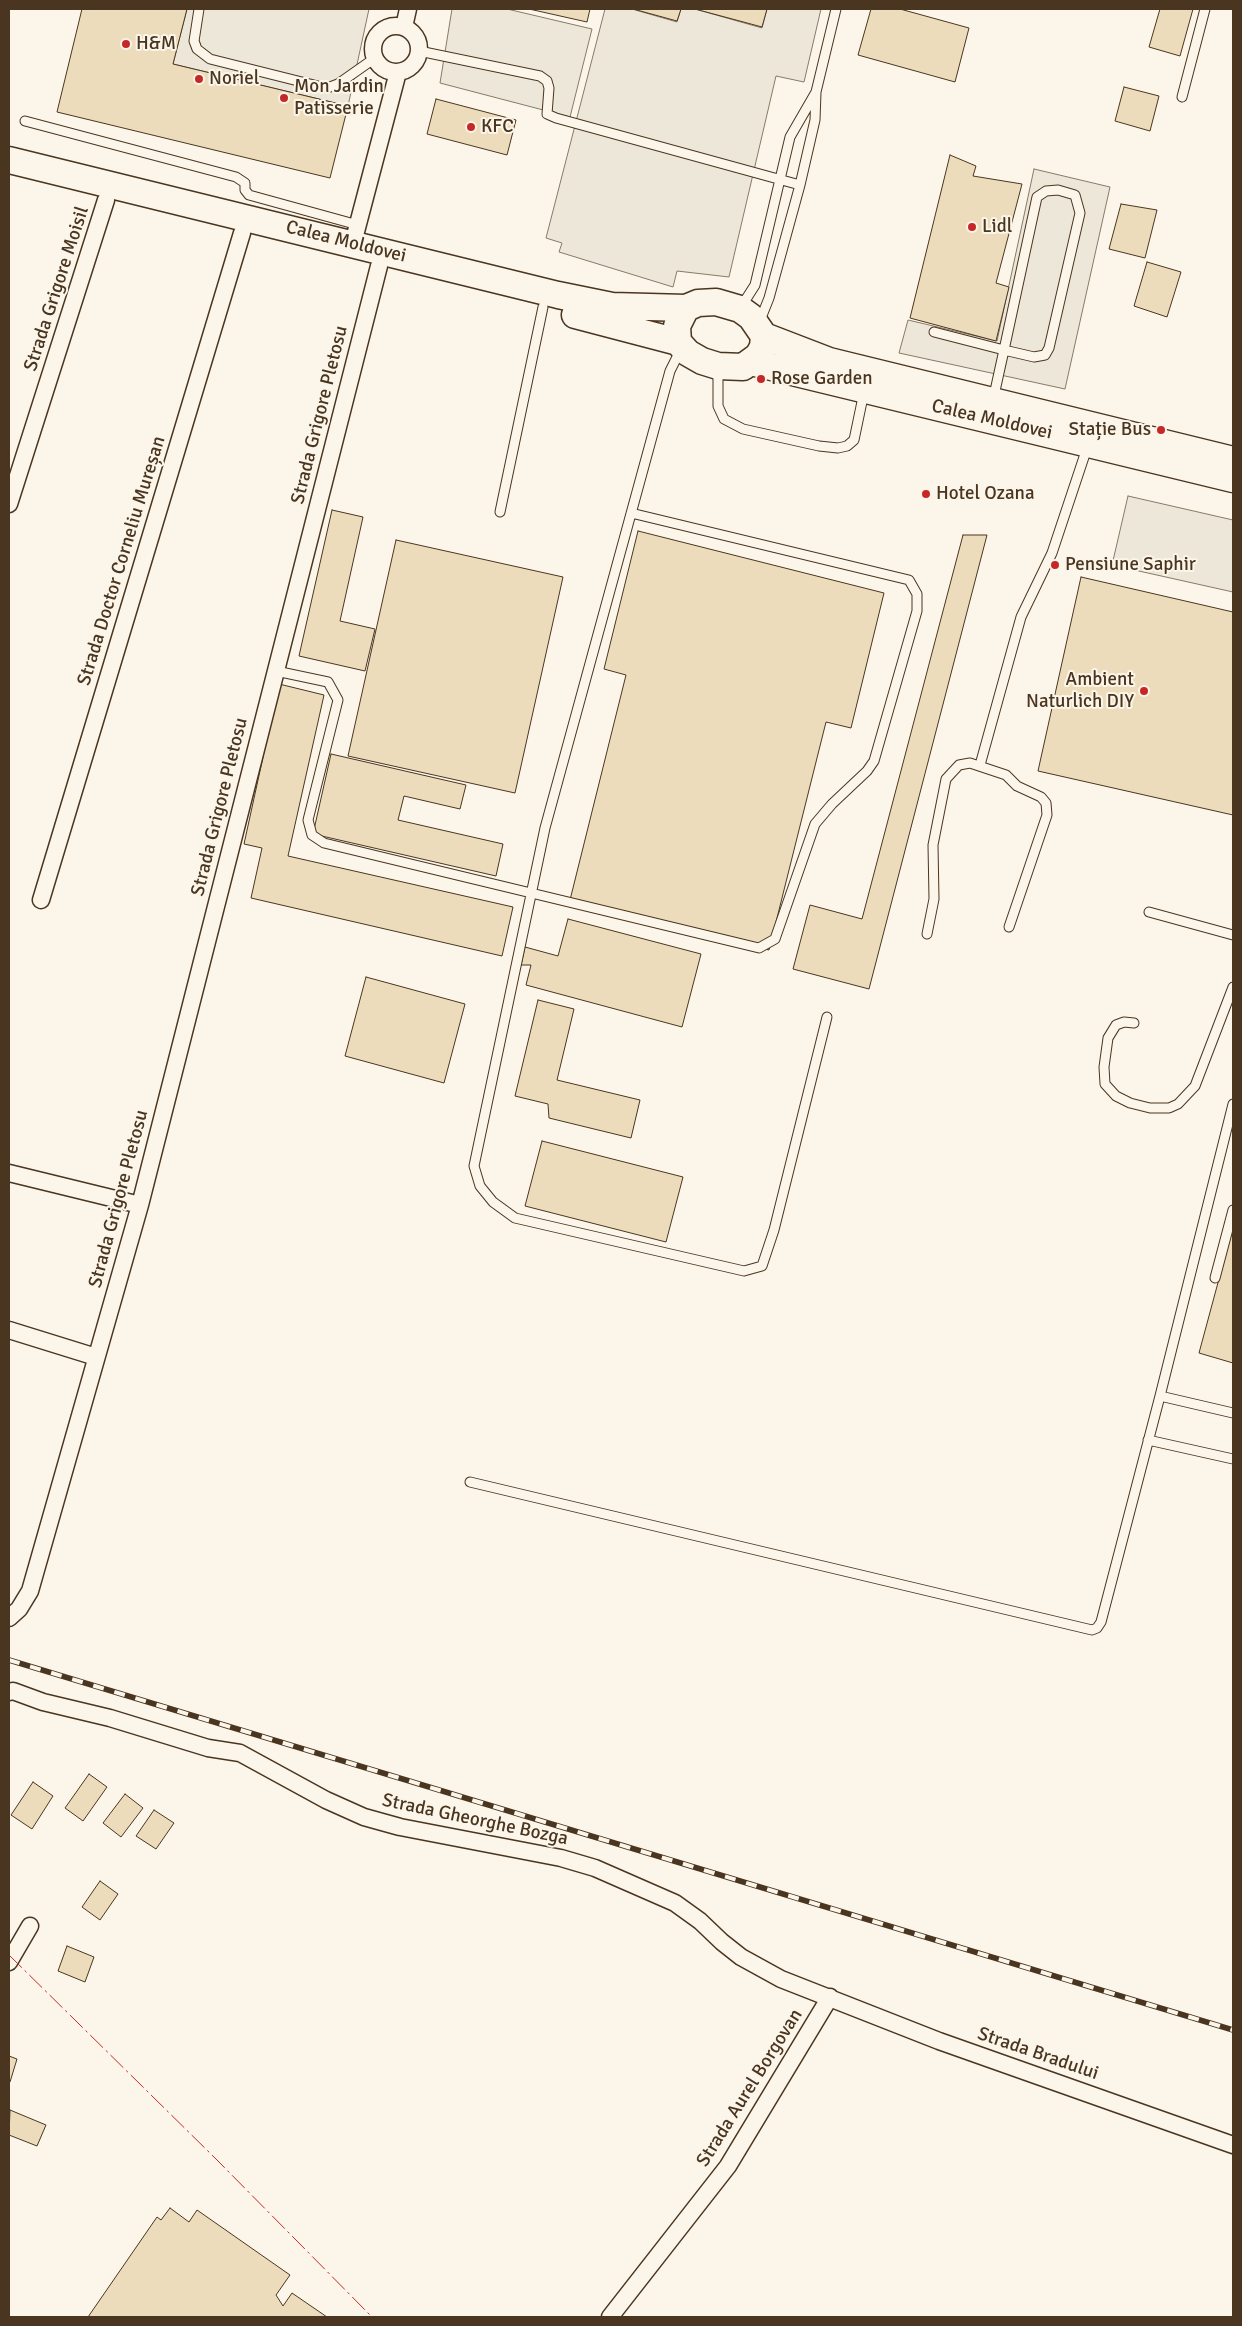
<!DOCTYPE html>
<html>
<head>
<meta charset="utf-8">
<style>
	body { margin:0 }
	#map { position:relative; width:1242px; height:2326px; overflow:hidden; background:#fbf6e9; font-family:Signika,sans-serif }
	canvas { display:block }
	.frame { position:absolute; inset:0; border:10px solid #4a3520; pointer-events:none }
</style>
</head>
<body>
<div id="map">
<canvas width="1242" height="2326"></canvas>
<div class="frame"></div>
</div>
<script>
const context = document.querySelector('canvas').getContext('2d');
context.lineJoin = 'round';
function fillPath(path, color) {
  context.fillStyle = color;
  context.fill(path, 'evenodd');
}
function poly(rows) {
  const path = new Path2D();
  for (const r of rows) {
    if (r.length === 3) {
      path.moveTo(r[0] + r[2], r[1]);
      path.arc(r[0], r[1], r[2], 0, 2 * Math.PI);
      continue;
    }
    path.moveTo(r[0], r[1]);
    for (let i = 2; i < r.length; i += 2) path.lineTo(r[i], r[i + 1]);
  }
  return path;
}
function stroke(path, color, width, dash) {
  context.strokeStyle = color;
  context.lineWidth = width;
  context.lineCap = dash ? 'butt' : 'round';
  context.setLineDash(dash || []);
  context.stroke(path);
}
function drawText(font, color, halo, rows, align = 'center') {
  context.font = font + ' Signika,sans-serif';
  context.lineWidth = 4;
  context.setLineDash([]);
  context.textBaseline = 'middle';
  context.strokeStyle = halo;
  context.fillStyle = color;
  for (const [text, x, y, turn = 0] of rows) {
    context.save();
    context.translate(x, y);
    context.rotate((+turn || 0) * Math.PI / 180);
    context.textAlign = isNaN(turn) ? turn : align;
    if (halo) context.strokeText(text, 0, 0);
    context.fillText(text, 0, 0);
    context.restore();
  }
}
const parking = poly([
	[187,9,369,9,348,106,173,64,187,9],
	[452,9,507,9,592,29,570,117,440,83,452,9],
	[605,9,632,9,677,22,681,9,695,9,762,28,767,9,821,9,804,82,776,76,729,277,677,271,673,287,559,252,562,243,546,238,605,9],
	[1034,169,1110,187,1065,389,899,353,908,320,997,341,1034,169],
	[1128,496,1233,520,1233,592,1112,565,1128,496]
]);
fillPath(parking, '#ede7d9');
stroke(parking, '#887966', 1);
const building = poly([
	[82,9,187,9,173,64,348,106,330,178,57,112,82,9],
	[529,9,590,9,587,22,529,9],
	[633,9,681,9,677,21,633,9],
	[695,9,767,9,762,27,695,9],
	[871,9,900,9,969,28,955,82,858,55,871,9],
	[1160,9,1193,9,1180,56,1149,47,1160,9],
	[1124,87,1159,96,1150,131,1115,121,1124,87],
	[436,99,516,120,507,155,427,134,436,99],
	[950,155,976,166,973,176,1022,184,996,283,1009,287,996,341,910,318,950,155],
	[1121,204,1157,210,1145,258,1109,249,1121,204],
	[1147,262,1181,272,1167,317,1134,306,1147,262],
	[332,510,363,517,340,621,375,629,365,671,299,656,332,510],
	[638,531,884,593,851,728,826,722,769,950,570,900,626,675,604,669,638,531],
	[963,535,987,535,869,989,793,969,810,905,862,919,963,535],
	[396,540,563,577,515,793,348,756,396,540],
	[1081,577,1233,612,1233,815,1038,771,1081,577],
	[279,684,324,695,288,856,513,907,502,956,251,898,262,848,244,844,279,684],
	[331,754,466,785,460,809,404,796,398,820,503,844,496,876,313,834,331,754],
	[568,919,701,954,682,1027,526,985,531,965,521,965,525,947,558,956,568,919],
	[366,977,465,1004,444,1083,345,1056,366,977],
	[538,1000,574,1009,557,1080,640,1100,631,1138,549,1118,548,1104,515,1096,538,1000],
	[542,1141,683,1177,666,1242,525,1206,542,1141],
	[1233,1227,1233,1363,1199,1353,1233,1227],
	[89,1774,107,1787,83,1821,65,1808,89,1774],
	[33,1782,53,1796,32,1829,11,1815,33,1782],
	[125,1794,143,1808,121,1837,103,1823,125,1794],
	[154,1810,174,1823,156,1849,136,1836,154,1810],
	[100,1881,118,1894,100,1920,82,1907,100,1881],
	[67,1946,94,1957,85,1982,58,1971,67,1946],
	[9,2056,17,2059,10,2082,9,2081,9,2056],
	[10,2110,46,2125,37,2146,9,2135,10,2110],
	[170,2208,189,2222,197,2210,290,2275,276,2295,283,2306,292,2293,327,2317,88,2317,157,2217,161,2220,170,2208]
]);
fillPath(building, '#ecdcbc');
stroke(building, '#4a3520', 1);
const service = poly([
	[199,9,194,41,197,49,210,59,322,87,330,87,338,84,375,58],
	[419,51,540,76,547,81,549,88,547,114,556,118,800,185],
	[1182,97,1205,9],
	[25,121,236,177,245,183,245,190,249,195,358,225],
	[741,307,755,285,790,137,816,92],
	[759,323,769,298,800,185,815,120,816,92,836,9],
	[934,332,1004,350,1034,357,1045,355,1049,348,1080,213,1075,195,1058,190,1046,191,1037,197,1004,350,993,400],
	[681,349,670,371,545,828,474,1166,480,1186,493,1202,515,1218,744,1271,762,1266,774,1230,827,1017],
	[718,369,718,406,724,419,743,429,819,446,838,448,847,446,854,440,864,392],
	[500,512,543,307],
	[276,671,328,682,338,700,308,820,312,835,324,843,759,948,775,939,815,824,832,804,867,771,874,761,917,611,917,594,909,580,631,513],
	[980,765,1021,617,1052,553,1088,445],
	[1149,912,1233,935],
	[927,934,934,899,933,845,946,779,959,765,970,763,1006,775,1017,786,1041,797,1046,803,1047,815,1009,927],
	[1134,1023,1124,1022,1116,1025,1108,1038,1104,1067,1105,1084,1116,1096,1130,1103,1150,1108,1169,1108,1178,1104,1195,1086,1233,987],
	[1215,1278,1233,1210],
	[1160,1396,1233,1413],
	[1148,1440,1233,1459],
	[470,1482,1092,1630,1097,1628,1101,1622,1160,1396,1233,1104]
]);
const minor = poly([
	[396,49,23],
	[404,27,408,9],
	[353,243,398,72],
	[9,504,106,200],
	[41,900,242,233],
	[9,1173,140,1205],
	[9,1330,96,1357],
	[9,1618,19,1609,30,1591,140,1205,379,266],
	[9,1692,13,1691,43,1702,110,1718,208,1748,240,1753,326,1800,364,1817,400,1827,561,1858,595,1868,675,1903,700,1921,722,1942,741,1957,781,1979,939,2041,1233,2145],
	[9,1962,30,1926],
	[610,2317,728,2166,830,1997]
]);
const primary = poly([
	[9,160,558,295,612,306,686,308],
	[716,302,740,309,751,317,764,336,763,347,758,356,743,367,718,366,702,361,688,353,678,342,677,326,686,308,698,303,716,302],
	[575,315,678,342],
	[764,336,829,361,1233,460],
	[751,362,1233,479]
]);
stroke(service, '#4a3520', 11);
stroke(minor, '#4a3520', 19);
stroke(primary, '#4a3520', 29);
stroke(service, '#fbf6e9', 9);
stroke(minor, '#fbf6e9', 16);
stroke(primary, '#fbf6e9', 26);
const rail = poly([
	[9,1660,1233,2030]
]);
stroke(rail, '#4a3520', 5.5);
stroke(rail, '#fbf6e9', 4, [11]);
stroke(poly([
	[9,1955,217,2160,372,2317]
]), '#c62828', 1, [18, 4, 2.5, 4]);
for (const [x, y, r, color] of [
	[126,44,5,"#c62828"],
	[199,79,5,"#c62828"],
	[284,98,5,"#c62828"],
	[471,127,5,"#c62828"],
	[972,227,5,"#c62828"],
	[761,379,5,"#c62828"],
	[1161,430,5,"#c62828"],
	[926,494,5,"#c62828"],
	[1055,565,5,"#c62828"],
	[1144,691,5,"#c62828"]
]) {
  const dot = new Path2D();
  dot.arc(x, y, r, 0, 2 * Math.PI);
  context.fillStyle = color;
  context.fill(dot);
  stroke(dot, '#fbf6e9', 2);
}
drawText('19px', '#4a3520', '#fbf6e9', [
	["H&M",136,44],
	["Noriel",209,79],
	["Mon Jardin",294,87],
	["Patisserie",294,109],
	["KFC",481,127],
	["Lidl",982,227],
	["Rose Garden",771,379],
	["Stație Bus",1151,430,"right"],
	["Hotel Ozana",936,494],
	["Pensiune Saphir",1065,565],
	["Ambient",1134,680,"right"],
	["Naturlich DIY",1134,702,"right"]
], 'left');
drawText('19px', '#4a3520', '#fbf6e9', [
	["Calea Moldovei",346,242,14],
	["Strada Grigore Moisil",57,289,-72],
	["Strada Grigore Pletosu",320,415,-76],
	["Calea Moldovei",992,420,13],
	["Strada Doctor Corneliu Mureșan",122,561,-73],
	["Strada Grigore Pletosu",220,807,-76],
	["Strada Grigore Pletosu",119,1199,-75],
	["Strada Gheorghe Bozga",475,1820,12],
	["Strada Bradului",1038,2054,19],
	["Strada Aurel Borgovan",750,2088,-58]
]);
</script>
</body>
</html>
